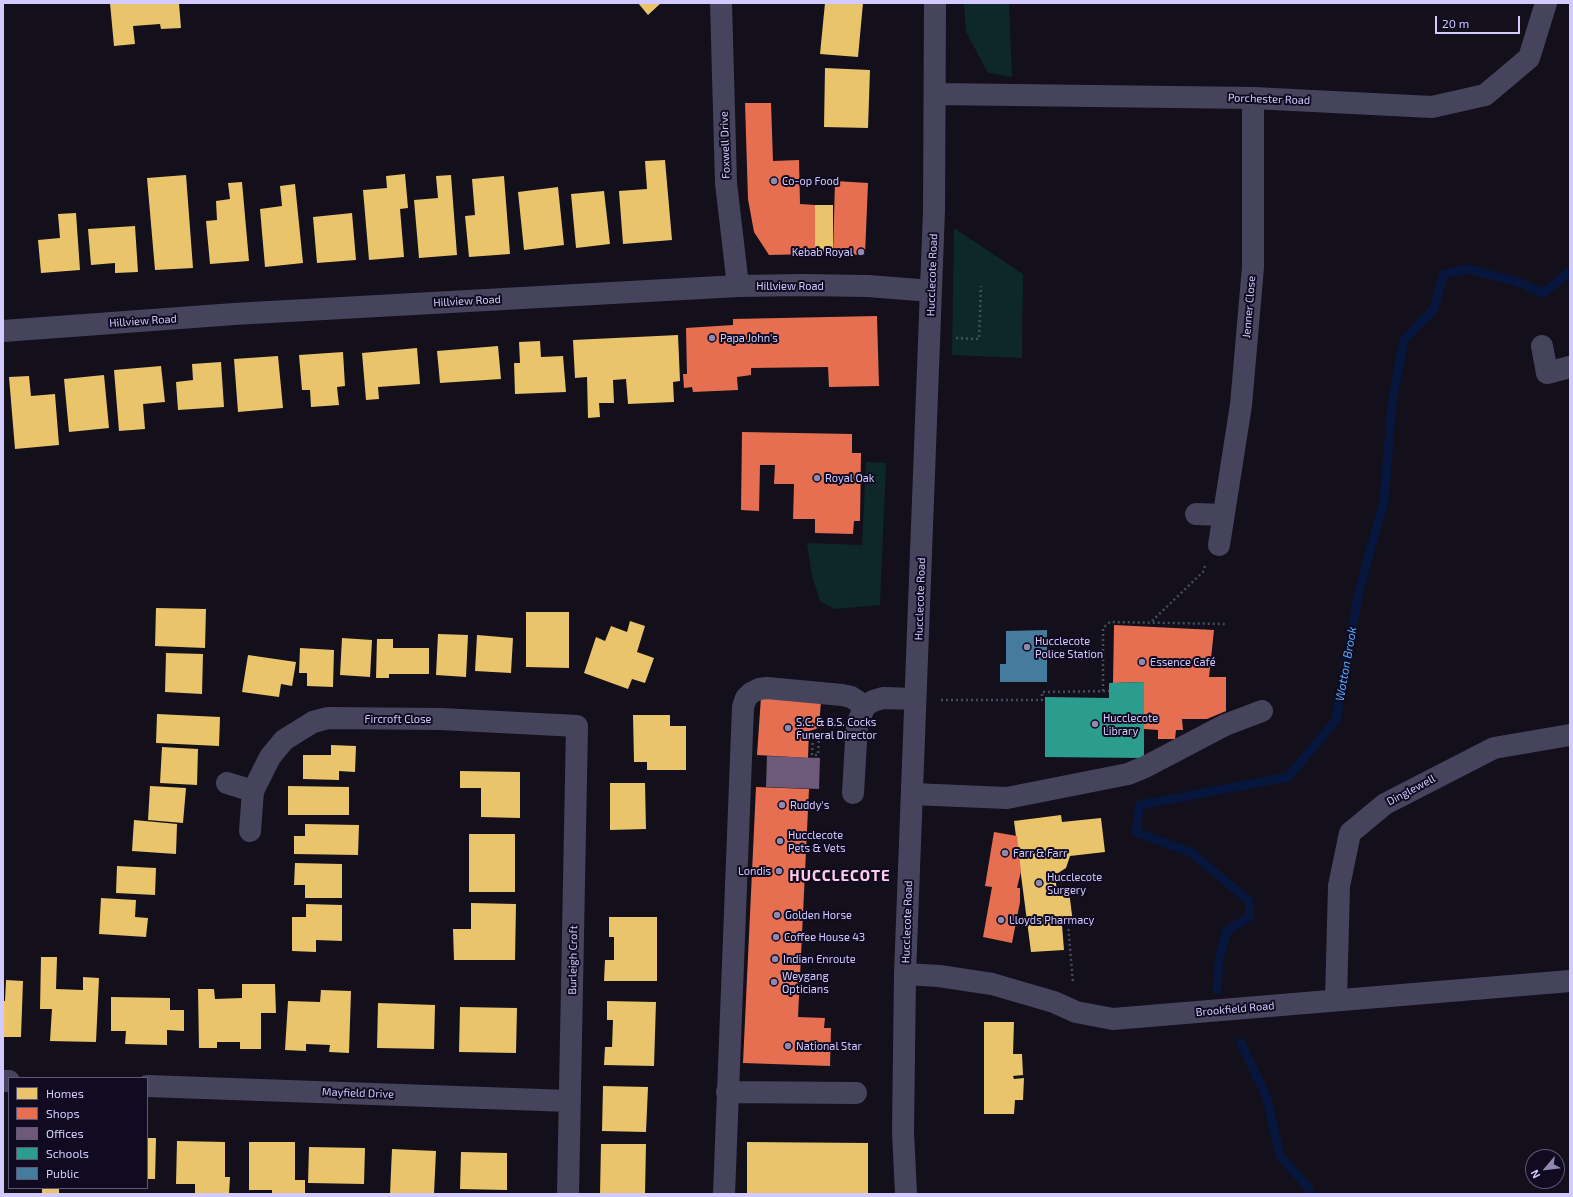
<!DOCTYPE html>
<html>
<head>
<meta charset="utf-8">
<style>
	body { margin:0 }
	#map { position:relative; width:1573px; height:1197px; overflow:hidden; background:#13101b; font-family:"Exo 2",sans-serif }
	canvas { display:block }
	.frame { position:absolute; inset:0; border:4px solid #d3caff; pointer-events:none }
	.legend { position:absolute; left:8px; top:1077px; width:140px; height:112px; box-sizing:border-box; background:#100b20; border:1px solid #5e5779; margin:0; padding:5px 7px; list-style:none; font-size:12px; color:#d3caff }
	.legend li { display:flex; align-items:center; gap:8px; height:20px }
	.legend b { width:20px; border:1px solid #5e5779 }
	.north { position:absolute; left:1525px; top:1149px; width:40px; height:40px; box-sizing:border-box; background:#100b20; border:1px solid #5e5779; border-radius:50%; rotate:242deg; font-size:11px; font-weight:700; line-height:16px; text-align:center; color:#d3caff }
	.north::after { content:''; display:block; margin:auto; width:14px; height:18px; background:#9089af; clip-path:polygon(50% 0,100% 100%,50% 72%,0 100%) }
	.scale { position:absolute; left:1435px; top:16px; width:85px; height:18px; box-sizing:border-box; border:2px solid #d3caff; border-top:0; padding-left:5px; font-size:12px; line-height:14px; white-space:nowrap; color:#d3caff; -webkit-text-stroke:3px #100b20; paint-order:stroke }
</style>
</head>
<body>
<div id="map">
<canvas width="1573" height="1197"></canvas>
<div class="frame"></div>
<ul class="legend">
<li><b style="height:11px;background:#e9c46a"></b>Homes</li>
<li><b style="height:11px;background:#e76f51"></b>Shops</li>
<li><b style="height:11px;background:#6d597a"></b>Offices</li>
<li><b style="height:11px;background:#2a9d8f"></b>Schools</li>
<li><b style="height:11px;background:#457b9d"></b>Public</li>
</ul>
<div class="north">N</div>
<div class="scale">20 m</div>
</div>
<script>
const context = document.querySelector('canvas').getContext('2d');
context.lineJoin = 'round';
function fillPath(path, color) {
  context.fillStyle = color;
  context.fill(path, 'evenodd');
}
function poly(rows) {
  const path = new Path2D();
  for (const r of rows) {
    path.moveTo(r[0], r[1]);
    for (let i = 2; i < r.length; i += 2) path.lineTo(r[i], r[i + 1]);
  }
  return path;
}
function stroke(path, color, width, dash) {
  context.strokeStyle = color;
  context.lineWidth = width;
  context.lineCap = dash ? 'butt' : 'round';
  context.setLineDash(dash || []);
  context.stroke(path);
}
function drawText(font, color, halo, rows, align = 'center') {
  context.font = font + ' "Exo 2",sans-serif';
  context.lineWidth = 4;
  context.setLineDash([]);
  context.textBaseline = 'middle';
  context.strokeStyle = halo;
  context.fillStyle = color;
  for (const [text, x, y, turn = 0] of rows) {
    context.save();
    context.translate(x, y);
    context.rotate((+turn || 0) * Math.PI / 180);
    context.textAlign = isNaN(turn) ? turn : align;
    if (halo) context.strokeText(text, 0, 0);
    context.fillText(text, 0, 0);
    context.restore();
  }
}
fillPath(poly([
	[964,3,1009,3,1012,77,988,73,966,32],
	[954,228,1023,274,1022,358,952,355],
	[866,462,886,463,880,605,834,609,820,601,812,576,807,543,862,545]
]), '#0e2729');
fillPath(poly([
	[110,3,179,3,181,28,161,29,160,24,133,26,135,44,114,46],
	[638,3,661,3,648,15],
	[825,3,863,3,858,57,820,54],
	[825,68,870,70,868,128,824,127],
	[665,160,672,240,623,244,619,191,647,189,645,161],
	[405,174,408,208,400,209,404,257,369,260,363,190,387,188,386,176],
	[186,175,193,268,155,270,147,178],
	[451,175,457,255,419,258,414,200,438,198,436,176],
	[504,176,510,254,469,257,465,216,475,215,472,179],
	[242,182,249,261,210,264,206,221,217,220,216,201,230,199,228,183],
	[295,184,303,263,265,267,260,209,282,206,280,186],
	[558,187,564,245,524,250,518,192],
	[604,191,610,244,576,248,571,194],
	[815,205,833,205,833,254,815,254],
	[76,213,80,270,41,273,38,240,60,238,58,214],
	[352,213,356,260,317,263,313,217],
	[135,226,138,272,115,273,115,263,91,265,88,229],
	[678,335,680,381,673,382,674,402,628,404,626,379,613,380,614,403,599,403,600,417,588,418,587,377,575,378,573,340],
	[540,341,541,357,563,356,566,392,515,394,514,363,520,363,519,342],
	[498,346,501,379,440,383,437,351],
	[417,348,420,384,378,387,379,399,366,400,362,353],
	[343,352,345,386,337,387,339,405,311,407,310,390,302,390,299,355],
	[278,356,283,408,238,412,234,359],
	[221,362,224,407,178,410,176,382,193,380,192,364],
	[161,366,165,402,143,404,145,429,119,431,114,370],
	[104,375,109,428,69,432,64,379],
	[29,376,31,396,55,394,59,445,15,449,9,377],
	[156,608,206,609,205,648,155,646],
	[526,612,569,612,569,668,526,667],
	[630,621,645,626,637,652,654,658,645,683,632,679,628,689,584,673,596,637,605,641,611,626,627,632],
	[438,634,468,635,466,677,436,675],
	[477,635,513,638,511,673,475,671],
	[342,638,372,640,370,677,340,675],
	[377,639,393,639,393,648,429,648,429,674,389,674,389,678,376,678],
	[300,648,334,650,333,687,307,686,307,673,299,673],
	[166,653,203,654,202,694,165,692],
	[248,655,296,662,292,686,281,684,279,697,242,692],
	[157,714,220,717,219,746,156,743],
	[633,715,670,715,670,726,686,726,686,770,647,770,647,762,634,762],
	[331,745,356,746,355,772,339,771,339,780,303,779,303,755,331,755],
	[162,747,198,749,197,785,160,783],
	[460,771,520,772,520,818,481,817,481,788,460,788],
	[610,783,645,783,646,829,610,830],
	[150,786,186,788,183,823,148,820],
	[288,786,349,787,349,815,288,815],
	[1061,815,1062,822,1101,818,1105,852,1070,856,1066,868,1055,875,1057,892,1069,891,1073,923,1062,925,1064,950,1031,952,1014,821],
	[134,820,177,824,176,854,132,851],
	[305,824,359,825,358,855,294,854,294,836,305,836],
	[469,834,515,834,515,892,469,892],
	[295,863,342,864,342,898,305,898,305,885,294,885],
	[117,866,156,868,155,895,116,893],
	[101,898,136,900,135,917,148,918,146,937,99,934],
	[471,903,516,904,515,960,454,960,453,929,471,929],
	[306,904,342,905,342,941,316,940,316,952,292,951,292,917,306,917],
	[609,917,657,917,657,981,604,981,605,960,614,960,614,937,609,937],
	[41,957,57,957,56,989,83,990,83,977,99,978,96,1042,50,1041,52,1009,40,1009],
	[6,980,23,981,21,1037,3,1037,3,1001,5,1001],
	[242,984,275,984,276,1013,261,1013,261,1049,240,1049,240,1042,217,1042,217,1048,199,1048,198,989,214,989,215,999,242,998],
	[321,990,351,991,349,1053,329,1052,330,1045,306,1044,306,1051,285,1050,288,1001,320,1002],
	[111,997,170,998,170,1010,184,1010,184,1031,167,1030,167,1045,125,1044,126,1031,111,1031],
	[607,1001,656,1002,654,1066,604,1065,605,1047,612,1047,613,1020,607,1020],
	[378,1003,435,1005,434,1049,377,1048],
	[460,1007,517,1008,516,1053,459,1052],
	[984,1022,1014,1022,1013,1054,1022,1054,1023,1075,1013,1076,1014,1079,1024,1078,1023,1100,1015,1100,1014,1114,984,1114],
	[603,1086,648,1087,646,1132,602,1131],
	[147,1138,156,1138,155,1179,147,1179],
	[177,1141,225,1142,225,1177,230,1177,229,1194,195,1194,195,1184,176,1184],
	[249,1142,295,1142,295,1180,305,1180,305,1194,272,1194,272,1190,249,1190],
	[747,1142,868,1143,868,1194,747,1194],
	[601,1144,646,1144,645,1194,600,1194],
	[309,1147,365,1148,364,1184,308,1183],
	[392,1149,436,1151,434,1194,390,1194],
	[461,1152,507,1153,507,1190,460,1189],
	[42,1188,59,1188,59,1193,42,1193]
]), '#e9c46a');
fillPath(poly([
	[745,103,771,103,773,161,799,160,800,204,815,205,815,254,769,255,754,232,748,199],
	[835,181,868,183,865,255,833,254],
	[877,316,879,386,829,387,828,367,751,368,751,375,737,377,738,390,693,392,692,387,684,388,683,374,687,374,686,328,733,325,733,319],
	[742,432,852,434,852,453,861,453,860,521,854,521,853,534,815,533,815,519,793,519,794,484,774,484,775,465,760,465,759,511,741,510],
	[1114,625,1214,630,1209,677,1226,677,1226,711,1207,719,1182,719,1183,730,1176,730,1175,739,1158,739,1158,730,1144,729,1144,682,1113,683],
	[761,697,821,701,819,726,816,729,809,731,808,758,757,755],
	[756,787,809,789,798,1017,825,1018,824,1028,831,1028,830,1066,743,1063],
	[994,832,1017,836,1021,871,1017,888,1020,888,1020,902,1012,943,983,937,992,887,985,886]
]), '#e76f51');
fillPath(poly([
	[767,756,820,758,819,789,766,787]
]), '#6d597a');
fillPath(poly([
	[1144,682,1144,758,1045,757,1045,697,1109,698,1109,683]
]), '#2a9d8f');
fillPath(poly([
	[1047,630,1047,682,1000,682,1000,664,1006,664,1006,631]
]), '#457b9d');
stroke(poly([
	[1217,990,1219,959,1227,931,1250,916,1249,901,1192,853,1136,832,1140,805,1288,777,1336,720,1359,591,1384,501,1392,403,1404,340,1434,309,1444,274,1468,269,1515,281,1543,293,1570,272],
	[1241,1043,1267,1098,1280,1156,1307,1186,1311,1194]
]), '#06163c', 9);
stroke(poly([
	[956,338,979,339,981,286],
	[1152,621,1203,572,1205,566],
	[1103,691,1103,628,1110,622,1227,624],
	[941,700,1042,700,1042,692,1109,691],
	[809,738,819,738],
	[813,738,812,755,818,755,819,738,830,739],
	[1068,924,1073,983]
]), '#414e5d', 2.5, [2, 3]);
stroke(poly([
	[721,3,726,183,738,286],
	[935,94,1253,98,1432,107,1485,95,1529,58,1546,3],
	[3,331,234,314,738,286,803,285,868,286,931,291],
	[1542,346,1547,373,1570,367],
	[1196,514,1223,515],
	[1219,545,1241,405,1253,267,1253,98],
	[227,783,253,791],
	[853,793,857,724,865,706],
	[912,794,1007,798,1128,774,1145,767,1225,725,1262,711],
	[250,831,253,791,270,757,284,740,313,722,328,718,441,719,577,726,568,1194],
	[905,974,939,976,992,984,1054,1002,1076,1012,1113,1019,1570,981],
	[1336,1000,1339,886,1350,833,1385,804,1494,748,1570,735],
	[3,1081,9,1081],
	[147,1086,570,1101],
	[727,1092,856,1093],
	[724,1194,743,707,746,698,751,693,759,689,767,688,842,695,851,697,865,706,873,701,883,698,915,699],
	[906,1194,903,1132,905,974,934,210,935,3]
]), '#46445d', 22);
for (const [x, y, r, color] of [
	[774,181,4,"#9089af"],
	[861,252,4,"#9089af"],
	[712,338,4,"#9089af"],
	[817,478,4,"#9089af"],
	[1027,647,4,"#9089af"],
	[1142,662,4,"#9089af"],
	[1095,724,4,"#9089af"],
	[788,728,4,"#9089af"],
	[782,805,4,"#9089af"],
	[780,841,4,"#9089af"],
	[1005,853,4,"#9089af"],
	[779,871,4,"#9089af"],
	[1039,883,4,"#9089af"],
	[777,915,4,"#9089af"],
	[1001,920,4,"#9089af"],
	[776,937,4,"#9089af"],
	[775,959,4,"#9089af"],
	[774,982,4,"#9089af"],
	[788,1046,4,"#9089af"]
]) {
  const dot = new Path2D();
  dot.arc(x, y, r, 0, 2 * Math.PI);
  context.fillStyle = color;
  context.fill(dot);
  stroke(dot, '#100b20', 1.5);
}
drawText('11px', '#d3caff', '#100b20', [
	["Porchester Road",1269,99,2],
	["Foxwell Drive",725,145,-92],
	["Hucclecote Road",932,275,-88],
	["Hillview Road",790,286],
	["Hillview Road",467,301,-3],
	["Jenner Close",1249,307,-85],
	["Hillview Road",143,321,-4],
	["Hucclecote Road",920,599,-88],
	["Fircroft Close",398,719],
	["Dinglewell",1411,790,-28],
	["Hucclecote Road",907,922,-88],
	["Burleigh Croft",573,960,-89],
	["Brookfield Road",1235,1009,-5],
	["Mayfield Drive",358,1093,2]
]);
drawText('11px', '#d3caff', '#100b20', [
	["Co-op Food",782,181],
	["Kebab Royal",853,252,"right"],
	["Papa John's",720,338],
	["Royal Oak",825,478],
	["Hucclecote",1035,641],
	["Police Station",1035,654],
	["Essence Café",1150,662],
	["Hucclecote",1103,718],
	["Library",1103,731],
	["S.C. & B.S. Cocks",796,722],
	["Funeral Director",796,735],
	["Ruddy's",790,805],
	["Hucclecote",788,835],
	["Pets & Vets",788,848],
	["Farr & Farr",1013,853],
	["Londis",771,871,"right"],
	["Hucclecote",1047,877],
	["Surgery",1047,890],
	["Golden Horse",785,915],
	["Lloyds Pharmacy",1009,920],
	["Coffee House 43",784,937],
	["Indian Enroute",783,959],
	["Weygang",782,976],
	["Opticians",782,989],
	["National Star",796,1046]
], 'left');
drawText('italic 12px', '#58aaff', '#100b20', [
	["Wotton Brook",1346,664,-80]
]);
context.letterSpacing = '1px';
drawText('bold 15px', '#ffccea', '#100b20', [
	["HUCCLECOTE",840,876]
]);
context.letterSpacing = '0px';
</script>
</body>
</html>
